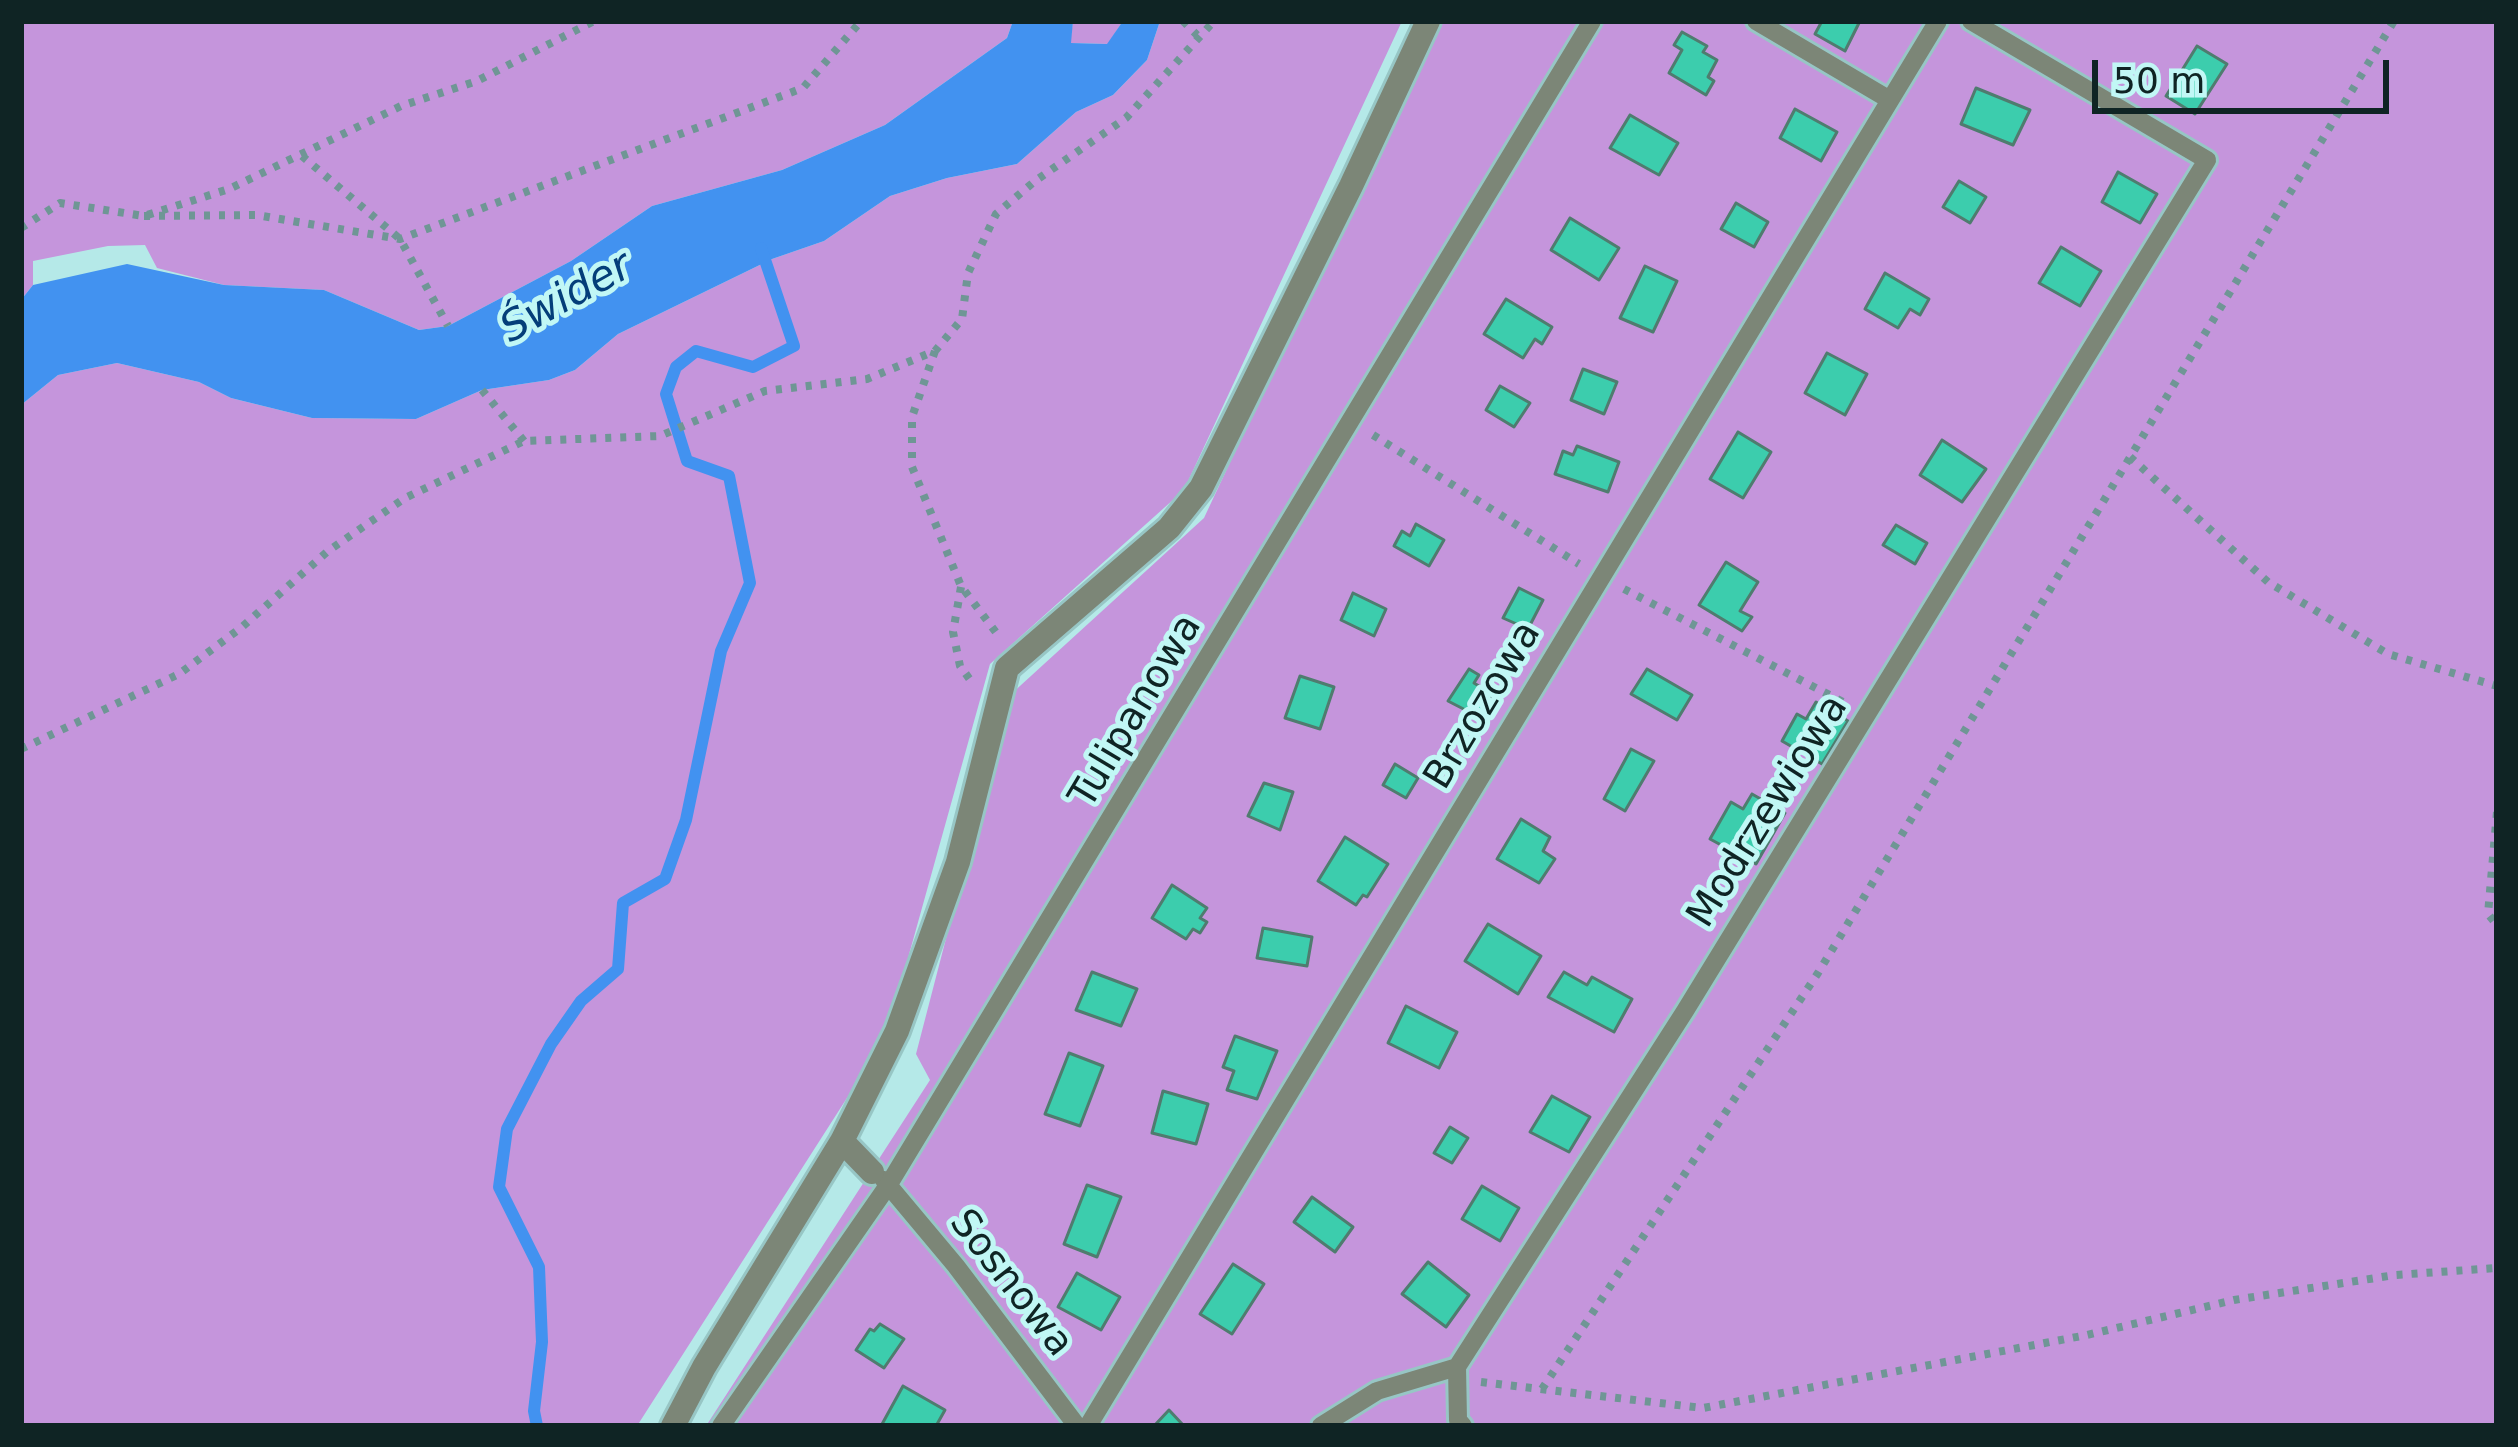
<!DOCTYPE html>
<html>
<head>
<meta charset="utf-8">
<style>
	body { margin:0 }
	#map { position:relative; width:2518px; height:1447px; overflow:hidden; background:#b5e9e8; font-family:"DejaVu Sans",sans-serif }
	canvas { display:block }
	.frame { position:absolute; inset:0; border:24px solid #0f2424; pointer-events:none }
	.scale { position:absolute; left:2092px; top:60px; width:297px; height:54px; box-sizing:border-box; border:6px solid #0f2424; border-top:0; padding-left:15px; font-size:36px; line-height:42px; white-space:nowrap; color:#0f2424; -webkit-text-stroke:9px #c1f7f5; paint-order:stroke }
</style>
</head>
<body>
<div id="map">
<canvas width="2518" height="1447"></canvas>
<div class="frame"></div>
<div class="scale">50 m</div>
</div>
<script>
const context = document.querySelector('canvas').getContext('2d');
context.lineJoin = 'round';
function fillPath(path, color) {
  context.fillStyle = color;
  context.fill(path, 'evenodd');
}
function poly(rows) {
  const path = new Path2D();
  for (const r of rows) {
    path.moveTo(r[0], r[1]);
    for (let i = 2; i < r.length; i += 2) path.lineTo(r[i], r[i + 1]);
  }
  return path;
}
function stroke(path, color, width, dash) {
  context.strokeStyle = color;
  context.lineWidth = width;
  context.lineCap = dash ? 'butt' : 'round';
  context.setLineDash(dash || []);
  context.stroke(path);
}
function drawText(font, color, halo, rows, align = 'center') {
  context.font = font + ' "DejaVu Sans",sans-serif';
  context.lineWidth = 10;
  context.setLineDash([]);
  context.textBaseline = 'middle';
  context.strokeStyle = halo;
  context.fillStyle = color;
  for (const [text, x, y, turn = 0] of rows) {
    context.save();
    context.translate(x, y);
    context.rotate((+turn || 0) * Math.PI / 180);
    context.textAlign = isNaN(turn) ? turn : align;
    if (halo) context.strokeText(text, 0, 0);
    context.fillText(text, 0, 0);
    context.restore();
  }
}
fillPath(poly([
	[21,21,1013,21,1007,38,885,125,782,170,652,206,571,261,448,326,419,330,324,290,224,285,157,268,145,245,108,246,33,261,33,285,21,300],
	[1073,21,1123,21,1108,44,1070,43],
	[1160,21,1402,21,1184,490,990,664,886,1037,637,1426,21,1426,21,405,58,375,117,363,199,382,231,398,312,418,416,419,482,390,549,380,575,370,618,334,772,259,824,241,890,196,947,178,1017,164,1076,112,1113,95,1147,60],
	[1436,21,2497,21,2497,1426,706,1426,930,1080,916,1054,1009,696,1204,518]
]), '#c595dc');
fillPath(poly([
	[1013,21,1073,21,1071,43,1107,44,1123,21,1160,21,1147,60,1113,95,1076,112,1017,164,947,178,890,196,824,241,772,259,618,334,575,370,549,380,482,390,416,419,312,418,231,398,199,382,117,363,58,375,21,405,21,300,33,285,127,264,224,285,324,290,419,330,448,326,571,261,652,206,782,170,885,125,1007,38]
]), '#4292f0');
stroke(poly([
	[537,1426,534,1411,542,1342,539,1267,499,1187,507,1129,551,1044,581,1001,618,969,623,903,665,879,686,820,721,651,750,583,729,476,687,461,666,394,676,367,696,351,753,367,794,346,761,248]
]), '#4292f0', 12);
const building = poly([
	[1822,21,1860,21,1845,51,1815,34,1822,21],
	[1682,32,1707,46,1703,52,1717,60,1708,77,1714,81,1706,95,1669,73,1682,50,1674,45,1682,32],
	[2197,46,2227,64,2195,114,2166,96,2197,46],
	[1976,88,2030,110,2013,145,1961,124,1976,88],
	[1795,109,1837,132,1821,161,1780,138,1795,109],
	[1630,115,1678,143,1659,175,1610,148,1630,115],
	[2118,172,2157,194,2140,223,2102,202,2118,172],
	[1959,181,1986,197,1970,223,1943,207,1959,181],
	[1736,203,1768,222,1754,247,1721,229,1736,203],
	[1570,218,1619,248,1599,280,1551,250,1570,218],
	[2061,247,2101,271,2080,306,2039,283,2061,247],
	[1645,266,1677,281,1653,332,1620,318,1645,266],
	[1885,273,1929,299,1920,315,1910,309,1898,328,1865,309,1885,273],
	[1506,299,1552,327,1542,344,1535,339,1523,358,1484,334,1506,299],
	[1827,353,1867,374,1845,415,1805,393,1827,353],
	[1583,369,1617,382,1604,414,1571,400,1583,369],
	[1500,386,1530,403,1514,427,1486,410,1500,386],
	[1738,432,1771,452,1743,498,1710,479,1738,432],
	[1942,440,1986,469,1962,502,1920,475,1942,440],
	[1577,446,1619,462,1608,492,1555,474,1563,451,1573,455,1577,446],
	[1416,524,1444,540,1429,566,1394,546,1402,531,1410,536,1416,524],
	[1896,525,1927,543,1915,564,1883,545,1896,525],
	[1726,562,1758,582,1740,611,1752,617,1742,631,1699,605,1726,562],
	[1519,588,1543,600,1528,629,1503,618,1519,588],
	[1353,593,1386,609,1374,636,1341,620,1353,593],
	[1469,669,1479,675,1474,683,1492,694,1479,717,1448,701,1469,669],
	[1647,669,1692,695,1677,720,1631,694,1647,669],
	[1300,676,1334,687,1320,729,1285,718,1300,676],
	[1816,702,1848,721,1822,764,1782,741,1797,714,1806,719,1816,702],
	[1631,749,1654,761,1625,811,1604,799,1631,749],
	[1395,764,1418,778,1406,798,1383,785,1395,764],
	[1264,783,1293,792,1280,830,1248,816,1264,783],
	[1752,794,1785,813,1756,864,1710,839,1731,802,1743,809,1752,794],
	[1521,819,1550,837,1543,851,1555,859,1539,883,1497,859,1521,819],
	[1345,837,1388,864,1367,897,1363,895,1356,905,1318,881,1345,837],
	[1172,885,1207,908,1200,918,1207,922,1200,933,1193,929,1186,939,1152,918,1172,885],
	[1488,924,1541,956,1518,994,1465,961,1488,924],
	[1263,928,1312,937,1307,966,1257,958,1263,928],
	[1092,972,1137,989,1121,1026,1076,1010,1092,972],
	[1564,972,1587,985,1592,977,1632,999,1614,1032,1548,997,1564,972],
	[1406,1006,1457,1032,1439,1068,1388,1043,1406,1006],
	[1235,1036,1277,1051,1257,1099,1227,1090,1234,1071,1223,1067,1235,1036],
	[1069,1053,1103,1066,1080,1126,1045,1114,1069,1053],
	[1163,1091,1208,1104,1196,1144,1152,1133,1163,1091],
	[1552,1096,1590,1117,1569,1152,1530,1132,1552,1096],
	[1450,1127,1468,1138,1452,1163,1434,1153,1450,1127],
	[1087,1185,1121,1197,1097,1257,1064,1244,1087,1185],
	[1482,1186,1519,1208,1500,1241,1462,1219,1482,1186],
	[1312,1197,1353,1227,1335,1252,1294,1222,1312,1197],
	[1428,1262,1469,1295,1446,1327,1402,1294,1428,1262],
	[1233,1264,1264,1284,1232,1334,1200,1314,1233,1264],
	[1077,1273,1120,1297,1101,1330,1058,1307,1077,1273],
	[880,1324,904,1339,884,1368,856,1350,870,1329,874,1331,880,1324],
	[903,1386,945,1410,936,1426,881,1426,903,1386],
	[1169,1410,1184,1426,1154,1426,1169,1410]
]);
fillPath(building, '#3ccdad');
stroke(building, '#4f7c6f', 3);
const lane = poly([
	[1756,21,1890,100],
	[884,1180,956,1266,1077,1426],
	[1457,1367,1458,1420,1463,1426],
	[721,1426,889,1184,1592,21],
	[1088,1426,1938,21],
	[1321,1426,1377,1391,1457,1367,1685,1011,2207,160,1971,21]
]);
const street = poly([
	[842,1141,872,1172],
	[673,1426,704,1367,842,1141,897,1031,958,862,1007,668,1169,528,1201,488,1351,186,1428,21]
]);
stroke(lane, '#97c6c5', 24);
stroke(street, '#97c6c5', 30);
stroke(poly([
	[1183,21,1197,35],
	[302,156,400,239,448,326],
	[144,216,256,215,400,239,803,88,861,21],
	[21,228,60,203,144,216,229,189,401,106,477,81,594,21],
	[935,351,912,417,912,467,961,586,1001,639],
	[482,390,524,441],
	[1373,435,1579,564],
	[2130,457,2268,582,2388,654,2497,686],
	[961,587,953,632,960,666,971,681],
	[1624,589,1845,703],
	[21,749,179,674,242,627,328,551,405,498,524,441,660,436,765,391,867,379,935,351,962,319,968,273,996,214,1035,181,1126,118,1214,21],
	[2497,812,2488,914,2497,925],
	[1481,1382,1703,1408,2087,1335,2234,1300,2395,1275,2497,1268],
	[1542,1389,1818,973,2394,21]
]), '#6f9695', 8, [6, 9]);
stroke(lane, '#7c8677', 18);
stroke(street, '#7c8677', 24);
drawText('39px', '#0f2424', '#c1f7f5', [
	["Brzozowa",1484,706,-59],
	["Tulipanowa",1137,712,-59],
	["Modrzewiowa",1769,812,-58],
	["Sosnowa",1010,1284,52]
]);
drawText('italic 42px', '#043e79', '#c1f7f5', [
	["Świder",567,299,-29]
]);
</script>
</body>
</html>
